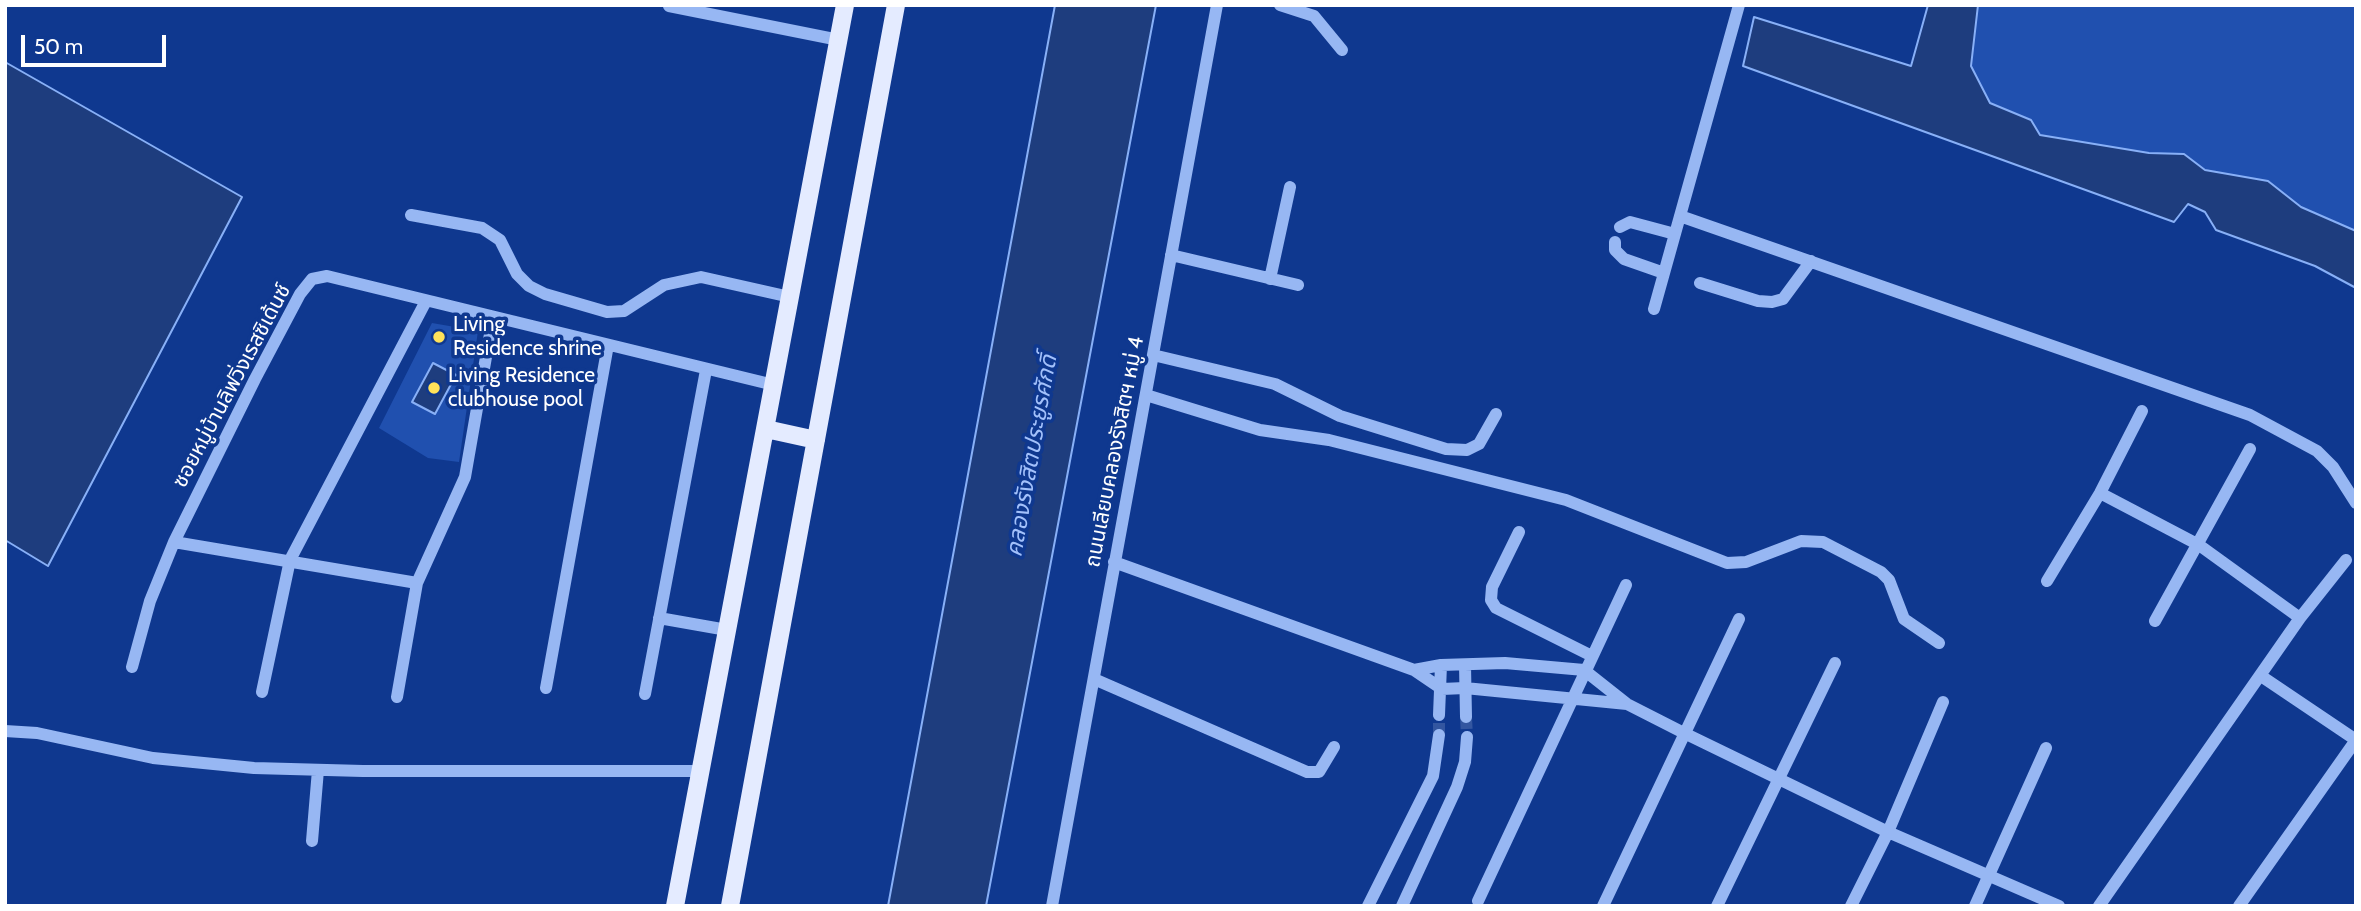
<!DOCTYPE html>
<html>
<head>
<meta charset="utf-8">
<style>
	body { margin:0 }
	#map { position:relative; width:2361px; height:911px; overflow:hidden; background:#0f388f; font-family:Cabin,sans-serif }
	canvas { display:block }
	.frame { position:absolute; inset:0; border:7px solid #fff; pointer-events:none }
	.scale { position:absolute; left:21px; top:35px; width:145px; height:32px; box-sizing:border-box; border:4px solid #fff; border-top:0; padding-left:9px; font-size:21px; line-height:24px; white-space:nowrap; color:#fff; -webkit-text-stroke:5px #0f388f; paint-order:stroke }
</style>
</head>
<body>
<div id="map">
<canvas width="2361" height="911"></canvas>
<div class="frame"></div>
<div class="scale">50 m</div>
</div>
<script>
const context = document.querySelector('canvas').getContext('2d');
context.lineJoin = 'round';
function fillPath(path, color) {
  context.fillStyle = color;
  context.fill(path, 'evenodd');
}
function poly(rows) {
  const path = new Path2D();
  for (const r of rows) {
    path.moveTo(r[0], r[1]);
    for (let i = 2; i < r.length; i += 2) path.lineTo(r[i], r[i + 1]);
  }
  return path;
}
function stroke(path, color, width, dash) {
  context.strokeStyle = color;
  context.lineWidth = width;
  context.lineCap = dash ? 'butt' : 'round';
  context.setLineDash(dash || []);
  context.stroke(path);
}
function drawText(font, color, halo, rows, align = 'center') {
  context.font = font + ' Cabin,"Noto Sans Thai",sans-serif';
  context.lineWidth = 7;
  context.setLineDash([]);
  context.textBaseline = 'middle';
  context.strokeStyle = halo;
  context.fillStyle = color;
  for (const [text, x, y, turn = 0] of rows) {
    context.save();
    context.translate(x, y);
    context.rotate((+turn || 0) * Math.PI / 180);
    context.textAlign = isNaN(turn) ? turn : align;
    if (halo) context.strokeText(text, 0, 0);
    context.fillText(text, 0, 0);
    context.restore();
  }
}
fillPath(poly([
	[1978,5,2356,5,2356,231,2301,207,2269,181,2205,170,2184,154,2149,153,2040,135,2031,120,1990,103,1971,66],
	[432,323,478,331,459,462,428,458,379,428]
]), '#2050af');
const water = poly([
	[1055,5,1156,5,986,906,888,906,1055,5],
	[1928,5,1978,5,1971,66,1990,103,2031,120,2040,135,2149,153,2184,154,2205,170,2268,181,2301,207,2356,231,2356,288,2315,266,2216,230,2205,212,2188,204,2174,222,1743,66,1754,17,1911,66,1928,5],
	[5,62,242,197,48,566,5,540,5,62],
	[433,363,456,375,435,414,412,402,433,363]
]);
fillPath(water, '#1e3d7e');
stroke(water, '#88b0f7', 2);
stroke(poly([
	[1466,717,1467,737],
	[1439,735,1439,715]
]), '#3356a0', 12, [12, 6]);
stroke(poly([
	[1280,5,1314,16,1342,50],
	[669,6,839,40],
	[411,215,482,228,500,240,517,274,529,286,545,294,607,312,624,311,664,285,701,277,790,297],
	[1680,216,2250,415,2317,451,2333,467,2356,503],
	[1620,227,1630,222,1675,234],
	[1615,242,1615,250,1624,259,1664,273],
	[1171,255,1298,285],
	[1270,279,1290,187],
	[1700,283,1758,301,1772,302,1783,299,1811,261],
	[1654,309,1739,5],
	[1153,355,1275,384,1340,416,1446,449,1467,450,1479,444,1496,414],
	[1146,395,1260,430,1329,440,1566,500,1727,563,1746,562,1801,541,1823,542,1881,572,1889,580,1904,619,1939,643],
	[2100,493,2199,545,2300,618],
	[1519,532,1492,587,1491,600,1496,608,1592,656],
	[174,542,417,583],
	[1114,562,1414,670,1442,689,1465,688,1627,704],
	[2047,581,2100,493,2142,411],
	[659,618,727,630],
	[2155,621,2250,449],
	[1465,665,1466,717],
	[132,667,150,601,174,542,255,379,300,294,312,279,327,276,774,385],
	[1414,670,1441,665,1505,663,1584,670,1627,704,1684,733,1888,832,2059,906],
	[2261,676,2356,740],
	[1094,679,1307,772,1319,772,1334,747],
	[546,688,608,345],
	[262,692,290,560,426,301],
	[645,694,706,370],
	[397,697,417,583,465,477,493,317],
	[1439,715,1441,665],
	[5,731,37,733,153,758,254,768,363,771,701,771],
	[312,841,318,770],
	[1478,901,1626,585],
	[1052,906,1217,5],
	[1368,906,1433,776,1439,735],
	[1402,906,1457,787,1465,762,1467,737],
	[1603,906,1739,619],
	[1717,906,1835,663],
	[1851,906,1888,832,1943,702],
	[1975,906,2046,748],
	[2099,906,2300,618,2346,560],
	[2239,906,2356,740]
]), '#97b7f3', 12);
stroke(poly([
	[766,429,816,440],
	[675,906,845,5],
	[730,906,896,5]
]), '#e4ebff', 18);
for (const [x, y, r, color] of [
	[439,337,7,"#ffe25a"],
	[434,388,7,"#ffe25a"]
]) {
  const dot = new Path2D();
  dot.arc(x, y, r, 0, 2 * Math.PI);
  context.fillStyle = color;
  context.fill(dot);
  stroke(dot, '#0f388f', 2.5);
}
drawText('21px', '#fff', '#0f388f', [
	["Living",453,325],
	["Residence shrine",453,349],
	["Living Residence",448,376],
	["clubhouse pool",448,400]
], 'left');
drawText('21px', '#fff', '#0f388f', [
	["ซอยหมู่บ้านลิฟวิ่งเรสซิเด้นซ์",232,386,-62],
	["ถนนเลียบคลองรังสิตฯ หมู่ 4",1115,452,-79]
]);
drawText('italic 23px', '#a3c1fb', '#0f388f', [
	["คลองรังสิตประยูรศักดิ์",1032,456,-80]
]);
</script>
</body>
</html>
